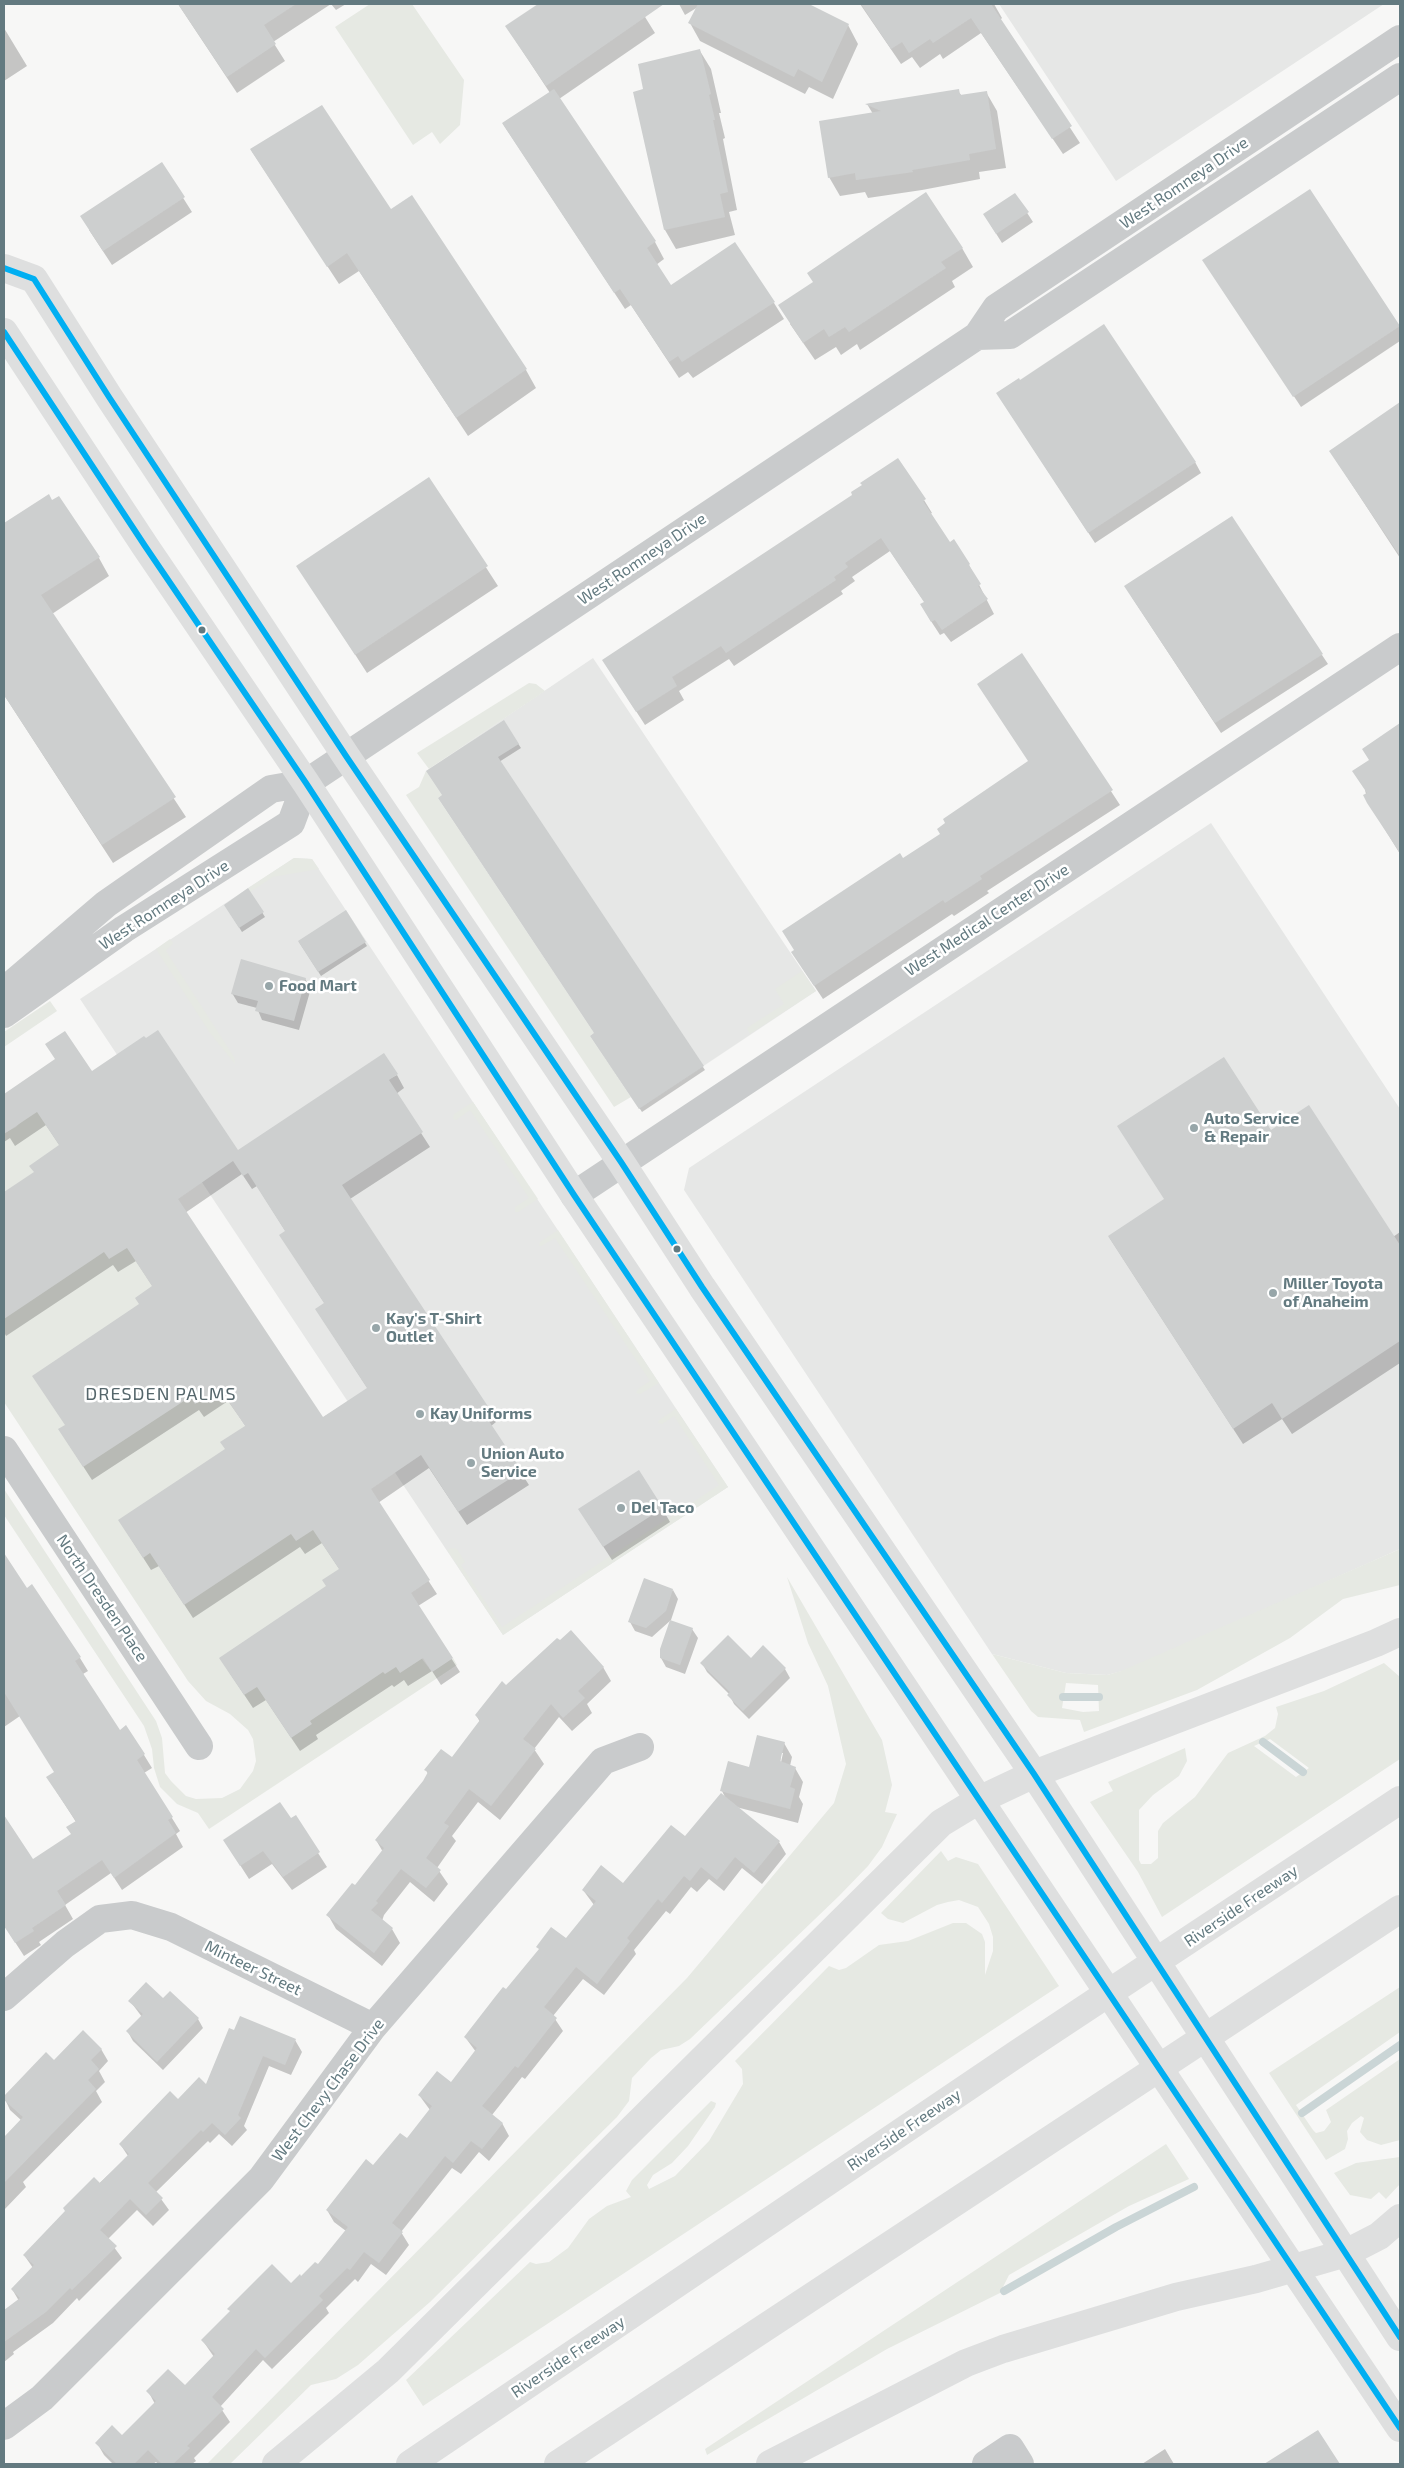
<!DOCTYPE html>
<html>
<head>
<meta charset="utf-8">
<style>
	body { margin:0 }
	#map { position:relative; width:1404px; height:2468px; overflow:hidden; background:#f7f7f6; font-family:"Exo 2",sans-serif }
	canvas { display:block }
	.frame { position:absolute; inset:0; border:5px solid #637a80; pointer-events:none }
</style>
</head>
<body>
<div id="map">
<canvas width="1404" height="2468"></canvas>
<div class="frame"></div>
</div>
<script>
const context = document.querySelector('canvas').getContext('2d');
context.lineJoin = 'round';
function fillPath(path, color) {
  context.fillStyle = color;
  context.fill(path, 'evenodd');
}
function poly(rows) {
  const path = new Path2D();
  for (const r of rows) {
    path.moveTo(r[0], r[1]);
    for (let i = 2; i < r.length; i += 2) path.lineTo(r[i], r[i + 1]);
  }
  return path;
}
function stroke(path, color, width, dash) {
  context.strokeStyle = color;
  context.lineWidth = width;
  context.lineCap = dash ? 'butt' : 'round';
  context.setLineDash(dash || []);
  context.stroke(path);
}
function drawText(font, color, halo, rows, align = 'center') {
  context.font = font + ' "Exo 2",sans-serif';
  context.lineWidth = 5;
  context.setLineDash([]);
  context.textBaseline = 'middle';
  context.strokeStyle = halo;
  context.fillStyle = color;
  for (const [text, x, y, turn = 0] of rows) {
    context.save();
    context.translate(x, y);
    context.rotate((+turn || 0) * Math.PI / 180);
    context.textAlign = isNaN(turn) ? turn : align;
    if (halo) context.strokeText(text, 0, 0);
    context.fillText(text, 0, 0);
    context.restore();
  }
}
fillPath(poly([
	[999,4,1384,4,1116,181],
	[593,658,816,991,639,1109,590,1036,594,1032,438,798,442,795,426,771],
	[1211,823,1400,1109,1400,1549,1130,1669,1107,1675,1066,1673,992,1654,684,1190,689,1168],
	[294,858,312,859,728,1487,503,1635,80,999]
]), '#e6e7e6');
fillPath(poly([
	[370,4,412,4,464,80,460,125,440,144,432,132,413,145,335,27],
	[529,683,536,684,545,691,429,769,417,753],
	[426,771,442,795,438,798,594,1033,590,1036,631,1097,614,1107,406,795,419,787],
	[294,858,312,859,319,869,273,877,250,892,248,888],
	[170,939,173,943,166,951,234,1057,235,1064,210,1033,156,949],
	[802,971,816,991,750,1034,747,1028,784,1004,775,989],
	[50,1001,57,1011,4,1047,4,1032],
	[40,1098,107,1216,246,1428,432,1672,453,1658,457,1665,209,1829,198,1813,177,1804,160,1787,154,1768,152,1749,144,1726,4,1515,4,1489,156,1721,162,1738,165,1773,171,1781,186,1796,196,1799,222,1798,240,1789,253,1771,256,1761,253,1739,248,1730,230,1714,206,1701,188,1681,4,1402,4,1129,6,1132,16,1127],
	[473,1102,538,1199,518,1212,515,1212,515,1207,529,1198,470,1110,456,1120,453,1119,454,1114],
	[558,1230,659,1383,640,1394,636,1393,638,1389,650,1381,555,1238,541,1246,539,1246,540,1242],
	[676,1409,728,1487,503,1635,447,1550,451,1548,457,1549,465,1562,461,1565,502,1627,719,1485,674,1416,662,1424,658,1423,659,1420],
	[1400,1549,1400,1585,1343,1599,1290,1638,1197,1690,1084,1732,1080,1720,1038,1717,1031,1711,992,1654,1066,1673,1107,1675,1121,1671],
	[1066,1683,1098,1685,1099,1711,1083,1712,1062,1708],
	[787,1577,882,1740,892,1785,885,1812,897,1814,882,1847,868,1866,839,1896,690,2039,679,2046,661,2050,651,2058,632,2078,629,2101,617,2117,430,2302,358,2365,336,2379,311,2385,230,2464,207,2464,687,1978,834,1803,846,1764,828,1686,808,1643],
	[1384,1663,1400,1677,1400,1759,1162,1917,1138,1872,1090,1802,1113,1791,1108,1782,1185,1748,1187,1761,1179,1776,1153,1795,1139,1810,1139,1860,1141,1864,1151,1864,1158,1858,1158,1831,1163,1823,1195,1797,1228,1753,1265,1736,1275,1728,1278,1714,1276,1707,1324,1691],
	[1270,1739,1309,1768,1296,1777,1254,1746],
	[941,1851,948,1861,956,1857,978,1864,1059,1986,423,2406,406,2380,530,2262,536,2264,549,2262,568,2248,589,2219,607,2206,631,2197,626,2191,632,2180,711,2101,716,2103,715,2107,688,2146,672,2163,653,2175,647,2185,649,2189,675,2176,709,2141,743,2084,742,2069,735,2061,829,1966,839,1970,846,1968,879,1945,908,1941,953,1923,966,1923,982,1934,985,1942,985,1975,993,1951,993,1937,989,1924,978,1907,959,1900,948,1902,937,1905,903,1923,888,1919,881,1913],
	[1400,1987,1400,2032,1296,2105,1313,2130,1316,2133,1324,2131,1331,2122,1326,2110,1400,2059,1400,2140,1381,2145,1367,2140,1360,2132,1364,2118,1361,2116,1352,2123,1347,2131,1348,2139,1345,2149,1326,2160,1269,2073],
	[1166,2144,1189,2179,1129,2206,1009,2275,1003,2287,1004,2291,887,2349,707,2455,705,2449],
	[1400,2157,1400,2184,1386,2199,1379,2192,1371,2199,1350,2195,1334,2173,1356,2163]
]), '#e6e9e3');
fillPath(poly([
	[178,4,331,4,273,42,285,61,237,93],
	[331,4,346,4,336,10],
	[540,4,637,4,655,33,559,99,655,242,664,259,656,265,671,287,774,303,784,319,693,378,688,372,679,378,631,305,625,309,503,124,550,93,506,26],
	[679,4,805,4,848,25,858,44,833,99,809,87,805,94,700,41,690,23,698,7,685,15],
	[860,4,994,4,1002,18,1000,20,1080,143,1063,154,981,33,943,59,940,54,920,68,912,57,901,64],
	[4,28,27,66,4,81],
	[700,51,711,69,721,113,719,113,725,138,723,139,737,210,729,212,735,235,676,249,665,230,635,93,645,90],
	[958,91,962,96,986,92,997,111,1006,168,979,172,980,179,922,190,868,198,865,192,840,196,829,177,873,114,867,104],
	[251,150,390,211,526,370,536,388,468,436,359,271,339,284],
	[161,163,192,212,112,265,89,230],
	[1015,194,1033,222,1002,243,990,224],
	[962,248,973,267,952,281,955,287,860,350,857,344,841,355,836,347,815,360,790,324,814,282],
	[1211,271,1399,326,1400,341,1301,407],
	[1004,404,1195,462,1201,473,1095,543],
	[1400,404,1400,558,1330,451],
	[429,479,498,586,367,673,298,566],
	[48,496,99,558,109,576,52,614,186,817,113,863,4,695,4,525],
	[924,500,932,513,930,514,949,544,953,541,969,565,994,614,951,642,944,633,940,635,929,618,925,603,890,551,852,577,855,581,841,591,843,594,734,666,729,659,679,691,684,700,645,725,612,674],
	[1131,596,1322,655,1328,664,1221,733],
	[1022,655,1120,805,987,891,989,893,954,916,952,914,823,999,801,966,903,860,942,834,1029,762],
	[503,721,521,748,499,762,705,1070,642,1112,594,1040,596,1033,444,795],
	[1400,725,1400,854,1368,802,1365,790,1370,760,1363,749],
	[248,890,265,917,242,932,225,905],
	[346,912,367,946,321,976,299,942],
	[305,979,311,988,299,1030,262,1020,257,1008,238,1003,232,993],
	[56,1060,92,1073,238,1152,397,1075,404,1088,396,1094,430,1147,350,1199,488,1408,496,1422,491,1426,529,1485,467,1525,429,1468,378,1503,437,1594,418,1606,460,1672,441,1685,432,1671,408,1686,404,1680,394,1687,392,1685,316,1735,318,1739,300,1751,266,1700,253,1708,229,1672,327,1587,340,1570,322,1543,305,1554,300,1547,193,1618,159,1566,151,1570,128,1534,226,1449,246,1427,228,1401,204,1417,199,1410,92,1480,68,1443,66,1426,140,1304,153,1287,136,1261,118,1272,113,1265,6,1336,4,1332,4,1194,35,1173,60,1146,46,1125,15,1146,10,1138,4,1142,4,1095],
	[242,1174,252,1189,257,1186,286,1232,281,1236,325,1304,316,1309,368,1389,322,1418,185,1213],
	[1400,1232,1400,1363,1292,1434,1282,1419,1243,1444,1109,1237,1393,1237],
	[662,1508,670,1522,612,1560,588,1523],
	[4,1556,26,1590,32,1586,80,1658,88,1671,83,1674,119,1732,126,1727,144,1755,152,1768,144,1773,180,1831,176,1834,183,1847,122,1890,111,1873,65,1905,73,1919,39,1942,41,1945,24,1956,4,1925,4,1818,32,1861,72,1835,76,1822,56,1791,56,1773,20,1716,4,1727],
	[673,1590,678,1599,671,1620,652,1637,635,1631,630,1622],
	[692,1629,698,1638,685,1674,666,1667,661,1658],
	[751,1660,785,1669,790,1678,749,1719,734,1704,729,1694,707,1672,702,1663],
	[603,1667,611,1681,587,1704,592,1713,572,1731,559,1717,534,1749,544,1764,500,1820,478,1802,452,1836,456,1841,437,1868,448,1884,434,1902,410,1882,384,1915,382,1921,392,1929,400,1943,382,1966,336,1929,328,1915,355,1887,383,1852,376,1840,424,1782,428,1774,426,1770,452,1758,480,1722,476,1715,506,1686],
	[784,1743,792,1757,790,1766,795,1768,803,1782,799,1797,803,1804,798,1823,736,1807,779,1842,786,1854,762,1884,742,1868,724,1891,709,1879,697,1892,691,1887,670,1914,666,1911,634,1950,636,1954,604,1995,583,1979,553,2016,563,2031,525,2079,522,2077,492,2115,502,2123,509,2136,489,2161,479,2152,461,2174,452,2168,401,2232,409,2245,386,2275,371,2264,358,2282,355,2279,326,2308,329,2313,272,2369,263,2360,220,2407,230,2422,194,2458,196,2461,192,2464,158,2464,156,2462,153,2464,113,2464,104,2455,97,2443,122,2437,155,2404,148,2391,185,2387,214,2357,203,2341,318,2266,346,2231,334,2222,327,2210,373,2166,407,2140,430,2110,419,2095,451,2083,476,2052,465,2037,507,1991,566,1940,594,1905,583,1890,623,1884,685,1838,725,1797,722,1791],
	[781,1753,783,1753,780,1767],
	[295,1817,327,1867,292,1890,272,1864,249,1879,233,1854],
	[163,2000,198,2019,203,2028,163,2070,133,2041,128,2032,142,2017,130,2001],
	[230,2030,295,2040,302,2052,291,2075,269,2066,244,2126,247,2130,232,2146,219,2134,210,2143,208,2141,156,2192,169,2210,153,2226,137,2210,108,2239,122,2258,79,2301,77,2298,53,2323,13,2352,14,2354,4,2362,4,2312,19,2301,12,2289,33,2268,24,2255,128,2156,120,2144,178,2101,206,2086],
	[101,2049,108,2061,99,2071,105,2082,96,2091,102,2102,23,2182,26,2187,4,2210,4,2140,22,2121,10,2110,4,2097,46,2054,54,2062],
	[1317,2431,1339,2464,1269,2464],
	[1165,2449,1174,2464,1142,2464]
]), '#0003');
stroke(poly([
	[1063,1697,1099,1697],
	[1263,1742,1303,1772],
	[1302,2113,1400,2045],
	[1004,2291,1116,2227,1194,2187]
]), '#cad5d6', 8);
fillPath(poly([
	[178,4,296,4,264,25,276,44,227,77],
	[538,4,664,4,546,86,505,26],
	[698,4,809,4,849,24,822,82,798,69,794,77,688,23],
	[861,4,991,4,1072,126,1052,139,971,18,933,43,930,39,909,53,902,42,891,49],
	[700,49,711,94,709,95,715,120,713,120,728,192,720,194,725,217,664,230,633,92,643,89,638,64],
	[554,89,656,241,647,248,671,285,735,242,775,302,682,362,678,356,669,362,620,289,614,293,502,123],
	[959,89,960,95,987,91,996,149,969,154,970,160,912,170,913,172,856,180,855,173,828,178,819,121,881,111,865,104],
	[322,105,391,209,412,195,527,369,456,418,347,253,327,267,250,149],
	[162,162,185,197,103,251,80,216],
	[1310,189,1400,326,1293,397,1202,260],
	[926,192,963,248,941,262,946,268,849,332,845,327,829,337,824,329,803,343,778,305,813,282,807,273],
	[1015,193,1029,212,996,234,983,214],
	[1104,324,1196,462,1088,533,996,393,1019,378,1020,380],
	[1400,402,1400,556,1329,451],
	[898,458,926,499,923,501,950,542,954,539,970,564,969,565,981,584,978,586,988,599,942,630,935,620,931,622,920,604,924,602,881,538,845,563,848,567,834,577,836,580,726,653,721,646,672,677,677,686,636,712,602,660,852,495,851,492,862,485,860,483],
	[429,477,488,566,355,655,296,566],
	[49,494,52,500,59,496,100,557,41,595,176,797,102,845,4,695,4,523],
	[1232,516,1323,654,1215,723,1124,586],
	[1022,653,1113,790,980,876,982,879,945,903,943,900,814,986,791,952,794,950,782,931,900,853,903,858,940,834,937,829,945,823,943,819,1028,761,977,684],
	[504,720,519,744,498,757,704,1066,639,1109,590,1036,594,1033,438,798,442,795,426,771],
	[1400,723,1400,853,1367,803,1363,795,1367,793,1352,771,1369,760,1362,749],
	[248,888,264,912,239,928,224,905],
	[346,910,366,942,318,972,298,941],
	[241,959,306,978,294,1021,255,1011,258,1001,231,994],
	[158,1030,238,1150,384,1053,398,1074,389,1080,423,1132,342,1185,489,1408,483,1412,522,1471,458,1512,421,1455,371,1489,430,1580,411,1593,453,1658,432,1672,423,1658,400,1673,396,1667,385,1674,383,1672,310,1721,312,1724,291,1738,257,1687,244,1695,219,1658,326,1586,322,1580,339,1569,313,1530,296,1541,291,1534,184,1605,150,1553,143,1558,118,1520,225,1449,220,1442,245,1426,220,1388,195,1404,190,1397,83,1467,58,1429,65,1425,32,1376,139,1304,135,1298,152,1286,127,1248,109,1259,104,1252,4,1319,4,1192,34,1172,29,1166,59,1145,37,1112,4,1134,4,1094,55,1059,45,1044,65,1031,92,1071,144,1036,146,1038],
	[233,1161,243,1176,248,1173,285,1231,279,1235,324,1303,315,1309,367,1388,323,1417,178,1199],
	[1224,1057,1271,1130,1309,1105,1400,1245,1400,1341,1282,1419,1272,1403,1233,1429,1108,1236,1164,1199,1117,1126],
	[639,1470,663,1508,603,1547,578,1509],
	[4,1553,27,1588,32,1584,81,1657,75,1661,120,1730,126,1725,145,1754,137,1760,173,1817,168,1820,176,1833,114,1878,102,1860,57,1891,66,1905,32,1928,34,1931,15,1943,4,1926,4,1815,33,1859,71,1834,66,1827,76,1821,46,1777,54,1772,4,1692],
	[644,1578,673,1589,666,1611,646,1628,628,1622],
	[670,1620,693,1628,680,1665,660,1658,660,1649],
	[571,1630,604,1667,578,1691,585,1698,563,1718,551,1704,523,1739,536,1749,491,1806,469,1789,444,1823,449,1826,426,1858,441,1870,426,1888,401,1869,376,1901,378,1903,371,1910,393,1928,374,1953,326,1915,352,1883,355,1885,384,1848,375,1840,423,1781,428,1772,424,1770,441,1749,452,1757,480,1720,475,1715,502,1681,506,1685,557,1638,560,1640],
	[728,1635,751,1658,763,1645,786,1668,743,1711,727,1695,730,1692,700,1663],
	[757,1735,785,1742,780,1761,796,1767,790,1787,795,1789,790,1809,720,1791,728,1761,749,1767],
	[721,1793,780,1841,754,1873,735,1857,717,1880,701,1867,690,1881,684,1876,662,1903,658,1899,627,1938,630,1941,597,1984,576,1967,544,2007,557,2018,518,2068,515,2066,482,2106,503,2123,482,2149,471,2141,453,2163,445,2156,392,2223,403,2232,379,2263,364,2252,350,2270,347,2268,319,2296,323,2300,265,2358,256,2349,212,2397,224,2409,187,2446,190,2448,173,2464,162,2464,148,2450,134,2464,117,2464,95,2443,112,2425,122,2435,156,2401,146,2391,168,2369,185,2385,215,2354,201,2340,230,2311,227,2309,272,2264,291,2283,300,2274,301,2276,315,2262,318,2264,348,2227,326,2210,366,2159,373,2165,400,2133,407,2138,432,2106,418,2095,437,2071,451,2082,477,2048,464,2037,495,1997,503,1987,506,1989,539,1949,536,1947,551,1927,566,1938,596,1901,582,1890,601,1865,623,1883,671,1825,685,1836],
	[280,1802,291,1818,296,1815,320,1852,283,1877,263,1851,240,1866,223,1840],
	[146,1982,163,1998,170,1991,199,2018,157,2062,126,2031,143,2014,128,2001],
	[240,2016,296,2039,285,2065,263,2056,238,2115,241,2118,225,2135,212,2123,203,2132,201,2130,148,2183,163,2198,146,2215,130,2199,100,2230,117,2246,72,2290,70,2288,46,2312,4,2342,4,2310,20,2298,11,2289,34,2265,23,2255,65,2211,63,2208,94,2177,100,2183,129,2154,119,2144,170,2091,178,2099,199,2077,206,2084,229,2028,234,2030],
	[83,2030,102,2049,91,2060,99,2069,88,2080,96,2089,4,2183,4,2137,23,2117,4,2100,4,2096,46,2052,54,2060],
	[1318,2430,1340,2464,1264,2464]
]), '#cdcfcf');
stroke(poly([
	[977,336,1010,335,1400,77],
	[4,991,106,904,271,789,306,783,977,336,996,308,1400,39],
	[4,1014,124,929,291,823,306,783],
	[574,1195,1400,647],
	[4,1450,199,1746],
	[4,1997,65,1944,100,1919,132,1915,171,1927,373,2027],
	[4,2426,42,2398,261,2179,373,2027,603,1761,640,1747],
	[986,2464,1010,2448,1020,2464]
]), '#c9cbcc', 28);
stroke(poly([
	[4,268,34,279,109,397,346,756,621,1162,702,1287,1034,1774,1400,2337],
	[4,332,145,546,306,783,574,1195,1400,2428]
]), '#dedfdf', 28);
stroke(poly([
	[276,2464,388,2371,941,1823,979,1800,1034,1774,1376,1643,1400,1632],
	[410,2464,1018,2053,1400,1800],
	[558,2464,1400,1909],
	[770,2464,966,2363,1003,2349,1176,2297,1256,2279,1346,2253,1379,2236,1400,2218]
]), '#dedfdf', 28);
stroke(poly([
	[4,268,34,279,109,397,346,756,621,1162,702,1287,1034,1774,1400,2337],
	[4,332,145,546,306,783,574,1195,1400,2428]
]), '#00aff2', 6);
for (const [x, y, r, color] of [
	[202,630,4.5,"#637a80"],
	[269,986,5,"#97a6a9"],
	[1194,1128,5,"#97a6a9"],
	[677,1249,4.5,"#637a80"],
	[1273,1293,5,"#97a6a9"],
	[376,1328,5,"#97a6a9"],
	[420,1414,5,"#97a6a9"],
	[471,1463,5,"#97a6a9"],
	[621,1508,5,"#97a6a9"]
]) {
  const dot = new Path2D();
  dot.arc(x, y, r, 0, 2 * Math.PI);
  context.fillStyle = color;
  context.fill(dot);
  stroke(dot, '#fff', 2);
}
drawText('16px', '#637a80', '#fff', [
	["West Romneya Drive",1184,183,-34],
	["West Romneya Drive",642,559,-34],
	["West Romneya Drive",164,905,-33],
	["West Medical Center Drive",987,920,-33],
	["North Dresden Place",102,1598,56],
	["Riverside Freeway",1241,1906,-34],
	["Minteer Street",253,1968,26],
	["West Chevy Chase Drive",328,2090,-53],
	["Riverside Freeway",904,2130,-34],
	["Riverside Freeway",568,2357,-34]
]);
drawText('bold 16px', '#637a80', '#fff', [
	["Food Mart",279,986],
	["Auto Service",1204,1119],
	["& Repair",1204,1137],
	["Miller Toyota",1283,1284],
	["of Anaheim",1283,1302],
	["Kay's T-Shirt",386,1319],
	["Outlet",386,1337],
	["Kay Uniforms",430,1414],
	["Union Auto",481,1454],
	["Service",481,1472],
	["Del Taco",631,1508]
], 'left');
context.letterSpacing = '1px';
drawText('18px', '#55666b', '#fff', [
	["DRESDEN PALMS",161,1394]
]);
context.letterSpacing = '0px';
</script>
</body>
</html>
